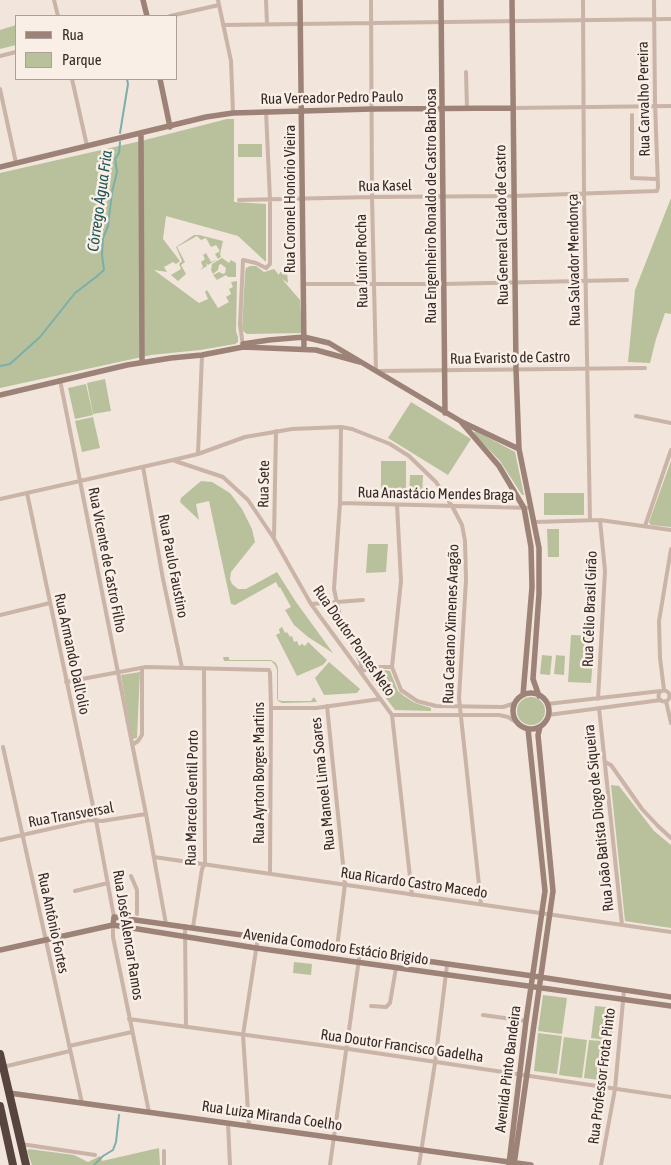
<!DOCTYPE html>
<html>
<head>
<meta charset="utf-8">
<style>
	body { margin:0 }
	#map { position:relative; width:671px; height:1165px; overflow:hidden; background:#f2e5db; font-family:"Asap Condensed",sans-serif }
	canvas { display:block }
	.legend { position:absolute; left:15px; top:15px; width:162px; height:65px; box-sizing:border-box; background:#f9efe7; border:1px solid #aba19a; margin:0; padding:6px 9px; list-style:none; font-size:15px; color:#362b27 }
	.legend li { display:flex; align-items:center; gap:10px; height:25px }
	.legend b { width:25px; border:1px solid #aba19a }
</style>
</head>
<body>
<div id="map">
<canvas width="671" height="1165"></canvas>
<ul class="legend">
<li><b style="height:6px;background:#9d8278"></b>Rua</li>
<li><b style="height:14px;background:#b8c19b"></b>Parque</li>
</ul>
</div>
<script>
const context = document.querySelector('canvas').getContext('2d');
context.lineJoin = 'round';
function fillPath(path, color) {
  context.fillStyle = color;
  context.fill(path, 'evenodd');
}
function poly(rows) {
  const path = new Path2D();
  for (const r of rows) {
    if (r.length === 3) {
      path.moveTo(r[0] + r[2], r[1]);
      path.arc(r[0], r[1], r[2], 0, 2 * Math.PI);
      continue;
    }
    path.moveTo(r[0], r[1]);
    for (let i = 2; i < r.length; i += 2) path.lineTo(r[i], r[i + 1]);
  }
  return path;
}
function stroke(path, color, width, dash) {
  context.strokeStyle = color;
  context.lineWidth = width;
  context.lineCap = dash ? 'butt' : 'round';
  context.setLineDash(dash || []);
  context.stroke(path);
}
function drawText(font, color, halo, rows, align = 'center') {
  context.font = font + ' "Asap Condensed",sans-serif';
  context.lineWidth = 5;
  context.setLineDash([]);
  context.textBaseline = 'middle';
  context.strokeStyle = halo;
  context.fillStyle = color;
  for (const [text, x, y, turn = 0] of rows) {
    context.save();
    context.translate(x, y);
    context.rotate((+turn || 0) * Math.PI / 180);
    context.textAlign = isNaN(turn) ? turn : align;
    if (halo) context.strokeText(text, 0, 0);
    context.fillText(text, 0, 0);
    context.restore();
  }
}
fillPath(poly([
	[16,25,16,45,0,49,0,30],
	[227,119,234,119,234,202,266,204,266,262,238,236,166,216,163,239,180,261,176,264,173,262,164,267,167,272,154,270,199,303,208,299,205,292,207,290,218,308,229,302,226,297,231,294,229,289,233,287,231,282,237,281,236,331,238,337,238,342,235,344,200,350,151,355,0,388,0,173,141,141],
	[238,144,262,144,262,157,238,157],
	[671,198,671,314,665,313,656,339,650,363,628,362,635,290],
	[194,235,199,235,223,241,220,254,221,257,208,265,206,263,207,266,200,270,203,267,201,262,205,259,203,255,206,253,211,262,218,259,215,254,220,251,216,245,211,247,206,238,201,240,197,236,177,247,185,262,181,265,186,274,178,281,171,275,181,269,179,264,182,261,176,247],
	[222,258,229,263,231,260,236,263,236,277,228,277,226,275,217,280,213,275,219,272,223,274,225,273,226,268,221,264,219,265,218,270,213,274,211,270,212,264],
	[250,266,256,266,264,272,274,269,279,275,280,272,287,272,288,283,282,279,300,300,302,333,247,334,244,332,242,329,245,273,246,268],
	[105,379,111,411,93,414,87,383],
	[86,384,93,415,75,419,68,388],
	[411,402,471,439,448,475,388,438],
	[93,417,100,448,82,452,75,421],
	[476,431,515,452,524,495,522,495,500,461,476,436,474,432],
	[381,461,406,461,406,497,381,497],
	[671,461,671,527,651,525,649,522],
	[410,475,423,475,422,498,409,498],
	[201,481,212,482,230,493,242,509,252,529,255,542,231,572,230,579,232,584,238,589,246,589,277,572,296,602,333,653,308,637,294,625,285,610,291,607,280,587,279,588,276,582,235,605,231,604,209,501,196,504,199,520,180,502,181,498],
	[544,493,584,493,584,515,544,515],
	[547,529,559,529,559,557,548,557],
	[368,544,388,544,386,572,366,573],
	[282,627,285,633,287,632,290,637,292,636,294,642,297,641,299,646,302,644,305,646,308,642,327,660,323,665,297,676,276,635,280,633,279,629],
	[571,635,595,636,591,683,568,682],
	[542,655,552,656,550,675,540,674],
	[556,655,565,656,564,675,554,674],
	[223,657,229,657,229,660,271,660,276,663,278,668,278,700,282,701,311,701,314,697,317,702,282,703,278,701,277,699,277,670,275,665,271,661,224,661],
	[329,662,360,689,357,693,324,695,315,678],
	[385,670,390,671,398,691,404,696,415,703,431,708,431,711,395,710,370,677,373,672],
	[140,672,137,738,132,739,121,675],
	[531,711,14],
	[611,785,619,786,654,831,671,845,671,928,625,921],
	[294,962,312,964,311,975,293,973],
	[543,995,567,998,562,1034,538,1031],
	[595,1006,616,1008,612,1041,591,1038],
	[538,1033,562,1036,557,1074,534,1071],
	[564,1037,587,1040,582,1078,559,1075],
	[589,1040,612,1042,607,1081,584,1078],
	[159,1148,160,1165,32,1165,27,1151,29,1149,74,1155,88,1162,100,1156,102,1161]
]), '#b8c19b');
stroke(poly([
	[120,133,128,84,127,79],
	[0,366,10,364,40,337,75,293,96,277,104,270,102,255,103,238,108,226,112,192,117,172,115,159,119,153,120,142],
	[94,1165,103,1156,113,1150,116,1142,119,1115]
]), '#7aafac', 2);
stroke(poly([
	[54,0,58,16],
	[218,0,231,61,233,113],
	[266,0,267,24],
	[371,0,372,197,376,371,645,368],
	[583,0,584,194,590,520],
	[170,16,219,5],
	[223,25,671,19],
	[0,56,16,52],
	[466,72,467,109],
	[72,79,87,146],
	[0,89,16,163],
	[513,108,671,106],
	[632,115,632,178,657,179],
	[239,200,372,197,513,196,657,191,658,187,655,102,654,0],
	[303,284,444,284,627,280],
	[243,346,240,325,243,260,256,263,266,268,270,264,270,200,266,111],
	[60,380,146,814,166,924],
	[636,416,671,423],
	[341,427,340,503,334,589,340,617,361,663,361,671],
	[198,454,202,355],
	[175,461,223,477,248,500,273,537,311,604,392,715,412,895],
	[143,467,163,579,182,668],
	[27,493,96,820,114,917],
	[0,499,173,460,198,454,245,437,292,429,341,427,352,429,390,444,409,456,436,482,452,506,462,525,465,541,466,580,459,698,481,904],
	[340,503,531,508],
	[397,505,401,581,392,667,401,690,417,701,436,706,503,707,515,703],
	[535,522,600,520,671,530],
	[645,526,671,450],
	[274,537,276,431],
	[311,604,363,600],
	[0,615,50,603],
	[361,671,380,667,392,667],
	[66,682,146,667,269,670,270,673,271,708,270,873],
	[664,690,660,658,659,621,671,549],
	[664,696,5.5],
	[598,699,605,571,600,520],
	[666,701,671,723],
	[547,704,661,691],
	[327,706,345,884,337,948],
	[271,708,316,708,380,699],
	[599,708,622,925],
	[392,715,499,715,508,717,516,722],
	[548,715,661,700],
	[132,745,138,741,142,735,142,668],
	[3,747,82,1103],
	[605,762,611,765,642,809,658,826,671,838],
	[0,840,89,820,102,821,146,814],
	[154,857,671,932],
	[131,876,137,890,137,914],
	[75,891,108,883],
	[113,925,113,937,149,1112],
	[185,926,186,1027],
	[193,927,202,869,205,863,204,669],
	[371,1006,386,1007,390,1003,396,968],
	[483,1015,526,1021],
	[129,1019,342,1048,671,1097],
	[69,1046,132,1032],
	[3,1067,70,1051],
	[228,1123,230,1165],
	[249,1126,243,1035,258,937],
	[21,1144,95,1155],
	[164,1151,164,1165],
	[330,1165,360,952],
	[419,1165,435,1063,447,965],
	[601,1165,615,1089,624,990]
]), '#cab3a7', 4);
stroke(poly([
	[143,0,147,16],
	[300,0,304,349],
	[441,0,445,413],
	[512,0,516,369,519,449,539,548,539,594,533,679,539,696],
	[160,79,170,127],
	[141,133,142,362],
	[0,167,206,117,233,113,372,109,513,108],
	[243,344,269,340,304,337,329,343,462,422,519,449],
	[0,395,127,365,171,358,202,355,243,347,316,350,360,362],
	[462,423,499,466,524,508,531,547,532,587,523,695],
	[531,711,18],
	[113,925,114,917,533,976,671,997],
	[0,950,113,925,256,948,671,1006],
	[9,1093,531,1165],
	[509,1164,526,1021,545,891,528,729],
	[514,1165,553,891,538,735,540,727]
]), '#9d8278', 5.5);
stroke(poly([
	[0,1054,26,1165],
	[0,1106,13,1165]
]), '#57443e', 8);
drawText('15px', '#362b27', '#f9efe7', [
	["Rua Vereador Pedro Paulo",332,98,-1],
	["Rua Carvalho Pereira",644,99,-91],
	["Rua Kasel",385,186,-1],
	["Rua Coronel Honório Vieira",290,199,-90],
	["Rua Engenheiro Ronaldo de Castro Barbosa",431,206,-90],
	["Rua General Caiado de Castro",502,225,-91],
	["Rua Salvador Mendonça",574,260,-91],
	["Rua Júnior Rocha",362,261,-91],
	["Rua Evaristo de Castro",510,358,-1],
	["Rua Sete",264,484,-89],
	["Rua Anastácio Mendes Braga",436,494,1],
	["Rua Vicente de Castro Filho",107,560,79],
	["Rua Paulo Faustino",173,566,79],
	["Rua Célio Brasil Girão",590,609,-88],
	["Rua Caetano Ximenes Aragão",451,624,-88],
	["Rua Doutor Pontes Neto",354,641,55],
	["Rua Armando Dall'olio",72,654,78],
	["Rua Ayrton Borges Martins",259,773,-90],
	["Rua Manoel Lima Soares",323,784,-96],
	["Rua Marcelo Gentil Porto",192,798,-89],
	["Rua Transversal",71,815,-10],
	["Rua João Batista Diogo de Siqueira",599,818,-96],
	["Rua Ricardo Castro Macedo",414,883,8],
	["Rua Antônio Fortes",53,923,78],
	["Rua José Alencar Ramos",128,935,81],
	["Avenida Comodoro Estácio Brigido",336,947,8],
	["Rua Doutor Francisco Gadelha",402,1046,8],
	["Avenida Pinto Bandeira",508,1069,-83],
	["Rua Professor Frota Pinto",602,1076,-83],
	["Rua Luiza Miranda Coelho",272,1116,8]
]);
drawText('italic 16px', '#1d5755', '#f9efe7', [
	["Córrego Água Fria",100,201,-82]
]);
</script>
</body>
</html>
